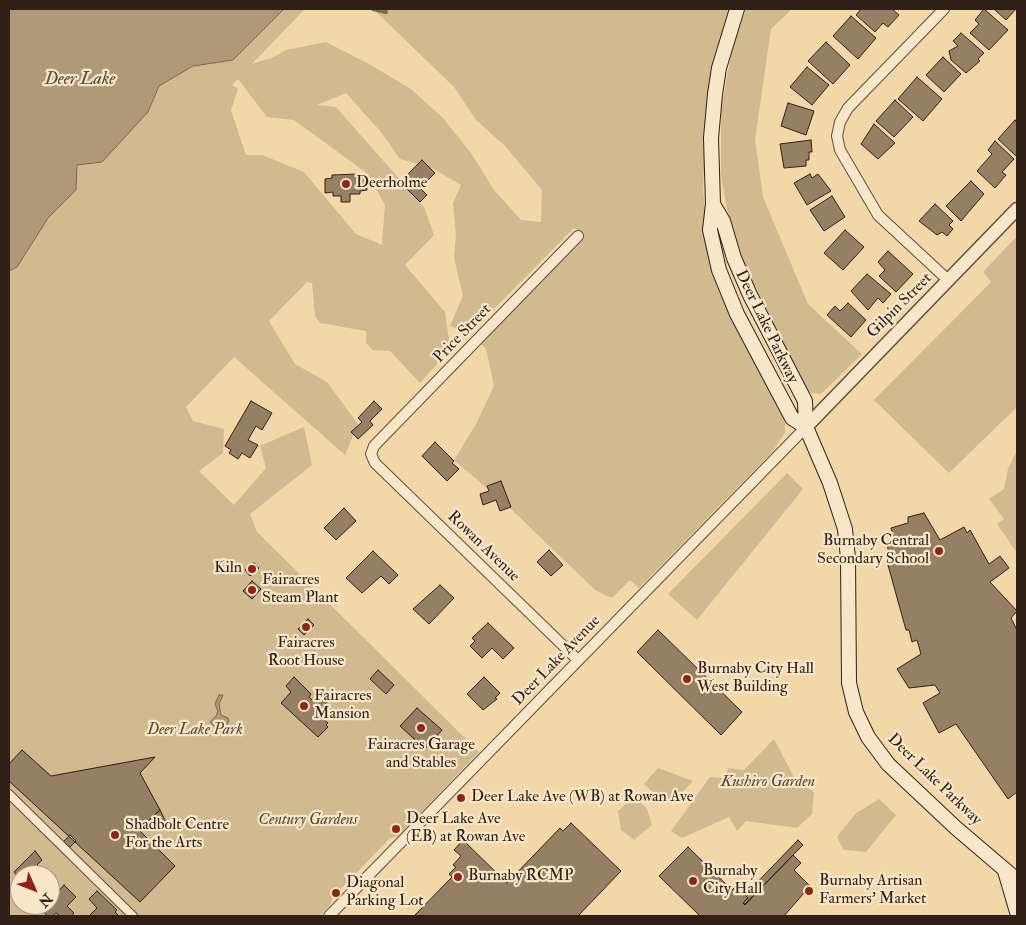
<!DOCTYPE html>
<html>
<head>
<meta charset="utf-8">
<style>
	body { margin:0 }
	#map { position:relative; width:1026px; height:925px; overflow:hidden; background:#f2d8a9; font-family:"IM FELL Double Pica",serif }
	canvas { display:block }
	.frame { position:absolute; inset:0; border:10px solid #312017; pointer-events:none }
	.north { position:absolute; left:10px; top:865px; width:50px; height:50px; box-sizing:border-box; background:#f7e6c7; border:1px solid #a89781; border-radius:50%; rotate:134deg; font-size:14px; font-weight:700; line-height:20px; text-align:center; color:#312017 }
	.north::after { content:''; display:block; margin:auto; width:18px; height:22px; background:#8f2418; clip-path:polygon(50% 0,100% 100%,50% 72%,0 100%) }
</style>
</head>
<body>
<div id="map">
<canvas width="1026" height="925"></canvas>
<div class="frame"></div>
<div class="north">N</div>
</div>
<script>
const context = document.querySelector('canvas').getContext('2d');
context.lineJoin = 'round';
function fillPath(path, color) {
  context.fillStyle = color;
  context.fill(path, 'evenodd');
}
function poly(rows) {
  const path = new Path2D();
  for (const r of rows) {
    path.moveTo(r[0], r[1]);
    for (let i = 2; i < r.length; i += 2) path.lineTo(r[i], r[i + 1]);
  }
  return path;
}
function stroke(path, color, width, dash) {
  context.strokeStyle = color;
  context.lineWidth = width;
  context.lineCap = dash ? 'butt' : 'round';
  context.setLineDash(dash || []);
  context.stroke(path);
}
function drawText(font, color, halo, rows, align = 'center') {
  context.font = font + ' "IM FELL Double Pica",serif';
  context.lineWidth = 4.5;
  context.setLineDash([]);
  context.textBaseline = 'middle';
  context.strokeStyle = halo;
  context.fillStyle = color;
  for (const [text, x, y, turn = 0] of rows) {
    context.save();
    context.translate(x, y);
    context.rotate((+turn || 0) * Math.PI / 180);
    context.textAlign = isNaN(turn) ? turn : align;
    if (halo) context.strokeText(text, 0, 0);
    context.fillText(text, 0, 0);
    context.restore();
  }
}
fillPath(poly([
	[9,9,305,9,252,64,274,57,286,50,326,42,369,64,411,89,443,118,471,153,494,190,521,220,541,222,542,190,505,146,476,120,454,87,373,9,730,9,714,56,707,96,703,189,706,222,715,273,723,299,785,423,785,433,772,452,639,588,630,580,612,598,595,590,510,508,454,460,476,424,494,386,486,349,481,344,581,239,575,233,578,230,574,228,470,333,450,326,463,296,454,258,456,235,453,203,461,185,432,168,400,159,381,132,346,93,317,105,336,107,424,207,434,235,405,265,445,312,449,340,439,362,420,383,390,351,373,350,366,343,366,331,320,323,315,316,312,283,307,282,269,321,295,364,327,382,358,424,345,455,234,357,186,407,193,421,224,429,223,453,199,471,234,505,266,468,260,446,304,427,312,465,250,514,257,532,479,752,398,836,390,838,333,897,330,905,320,916,9,916],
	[238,79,267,117,294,120,368,174,385,205,382,245,356,234,304,172,262,155,246,155,231,110,238,89,232,85],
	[20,875,50,875,50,905,20,905],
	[746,9,792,9,771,29,755,140,763,197,808,304,862,354,821,394,811,393,804,385,745,265,727,209,721,175,721,108,733,46],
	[1017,236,1017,407,949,473,874,400,991,282,983,272],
	[1017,450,1017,553,997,524,1004,519,989,499,1004,489,1008,469],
	[787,473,803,489,697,620,668,594],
	[774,739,795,779,814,792,812,814,797,828,746,821,737,831,729,817,682,838,671,831,710,777,725,778,728,768,744,770],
	[658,768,693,781,673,802,658,797,644,784],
	[635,796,647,809,652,825,634,840,621,830,618,811],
	[879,799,896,815,866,852,844,850,837,837,855,814]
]), '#d1b990');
const water = poly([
	[9,9,284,9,233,60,193,66,159,86,148,112,102,162,77,165,76,190,48,218,17,267,9,271,9,9],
	[219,695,223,695,219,704,221,715,228,718,229,721,221,733,210,722,216,716,218,711,215,704,219,695]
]);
fillPath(water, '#b09977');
stroke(water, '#7d6951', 1);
stroke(poly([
	[373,9,386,12]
]), '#7d6951', 4);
const building = poly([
	[861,9,892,9,899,15,888,27,883,23,875,32,856,15,861,9],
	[984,9,1008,30,989,50,970,33,979,24,975,20,984,9],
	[994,9,1016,9,1006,20,994,9],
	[851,16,876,38,858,59,833,36,851,16],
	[961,33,984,53,978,59,980,61,966,73,951,60,949,51,958,46,953,41,961,33],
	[826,42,850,65,833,84,808,61,826,42],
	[943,57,961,74,944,92,926,75,943,57],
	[807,67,829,85,812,105,790,87,807,67],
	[917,77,942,99,923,121,898,99,917,77],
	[895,100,913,117,894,137,876,121,895,100],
	[788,103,814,111,806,135,781,126,788,103],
	[1015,120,1017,123,1017,157,998,139,1015,120],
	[874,124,895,143,878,159,861,144,874,124],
	[811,140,812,152,809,152,809,160,806,160,806,166,784,168,780,144,811,140],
	[995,141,1014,159,1002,172,1006,175,995,188,977,171,992,154,988,150,995,141],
	[422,160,435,173,420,188,427,195,420,202,400,182,422,160],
	[358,174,359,178,366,177,367,190,360,191,360,194,350,194,350,202,341,202,341,196,333,196,333,192,325,193,325,179,332,178,332,175,358,174],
	[810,174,812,178,818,174,831,191,807,205,794,183,810,174],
	[971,181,984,194,961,221,946,206,971,181],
	[832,196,845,217,824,231,810,210,832,196],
	[935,204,953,221,949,225,953,229,947,236,942,232,937,235,919,221,935,204],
	[845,230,864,247,843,270,824,253,845,230],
	[888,251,913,274,896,292,879,276,885,270,878,262,888,251],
	[867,274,891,294,883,303,878,298,868,310,851,291,867,274],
	[848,303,866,320,851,337,827,315,835,306,840,311,848,303],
	[251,401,272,413,262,430,256,426,248,440,258,445,250,458,242,453,238,459,229,453,231,450,225,446,251,401],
	[374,401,382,409,370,421,373,425,358,439,351,432,362,422,358,418,374,401],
	[435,442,454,461,452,463,459,469,447,481,422,456,435,442],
	[501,481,511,507,500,511,496,500,483,505,480,494,489,491,487,486,501,481],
	[344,508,356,521,336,540,324,528,344,508],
	[924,513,940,540,964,527,967,533,970,530,989,564,1000,556,1009,568,990,582,1017,611,1011,618,1017,630,1017,792,1008,799,956,724,939,733,923,703,940,693,935,685,909,688,897,669,921,654,917,640,912,642,909,630,906,630,886,558,890,556,887,545,895,543,891,528,908,523,908,517,924,513],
	[549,550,563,565,551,576,537,562,549,550],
	[373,551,398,575,389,584,381,576,362,593,346,578,373,551],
	[254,563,259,568,250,576,245,570,254,563],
	[252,581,261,589,252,599,243,591,252,581],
	[440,585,454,598,429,624,413,609,440,585],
	[308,619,314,625,304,635,298,629,308,619],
	[488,623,514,648,503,659,492,648,482,658,470,646,475,641,472,638,488,623],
	[658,630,742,712,721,735,637,652,658,630],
	[378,670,394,685,386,694,370,679,378,670],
	[294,677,311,694,309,697,312,700,319,692,328,701,321,709,325,713,321,717,328,723,326,725,328,727,318,737,281,703,291,692,286,686,294,677],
	[484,677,500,693,495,698,497,699,483,710,467,694,484,677],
	[417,708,442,730,425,749,400,726,417,708],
	[22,750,51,776,155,757,140,773,160,810,139,830,175,866,140,902,9,781,9,764,22,750],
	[160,810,167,824,157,830,148,821,160,810],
	[571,823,621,871,578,916,414,916,452,877,449,874,456,867,453,865,461,856,454,850,463,840,507,883,560,828,563,831,571,823],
	[70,835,76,841,69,848,63,842,70,835],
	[798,840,803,845,745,904,743,903,748,898,745,895,798,840],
	[688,847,732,890,736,886,748,898,743,903,745,905,793,855,801,863,794,870,810,886,784,916,700,916,659,876,688,847],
	[35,851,42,860,37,865,44,872,44,875,20,875,20,879,14,872,35,851],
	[64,885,76,897,67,906,74,913,71,916,60,916,56,913,53,916,48,916,41,910,46,905,50,905,50,901,64,885],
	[97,891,117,910,115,912,119,916,89,916,97,908,89,899,97,891]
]);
fillPath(building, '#958063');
stroke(building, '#312017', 1);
const pedestrian = poly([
	[9,794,133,916]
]);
const minor = poly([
	[944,9,848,108,840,122,837,136,840,150,878,215,948,280],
	[578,660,375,463,371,454,374,446,578,236],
	[329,916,806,427]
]);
const tertiary = poly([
	[806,427,1017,209]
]);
const secondary = poly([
	[737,9,719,68,715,94,711,138,713,204,710,230,719,270,737,314,792,418,806,427],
	[713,204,723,221,734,258,750,295,805,401,806,427,830,483,845,529,848,558,849,683,856,712,868,737,888,764,956,828,1017,880],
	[1005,871,1017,912]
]);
stroke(pedestrian, '#614e3c', 10);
stroke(minor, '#614e3c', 12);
stroke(tertiary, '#614e3c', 15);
stroke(secondary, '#312017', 16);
stroke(pedestrian, '#f7e6c7', 8);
stroke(minor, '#f7e6c7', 10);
stroke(tertiary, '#f7e6c7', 12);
stroke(secondary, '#f7e6c7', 14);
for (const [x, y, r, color] of [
	[346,184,5,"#8f2418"],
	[939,551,5,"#8f2418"],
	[252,569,5,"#8f2418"],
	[252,590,5,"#8f2418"],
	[306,627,5,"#8f2418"],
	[687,679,5,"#8f2418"],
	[304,706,5,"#8f2418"],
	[421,728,5,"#8f2418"],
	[461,798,5,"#8f2418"],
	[396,829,5,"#8f2418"],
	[115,835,5,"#8f2418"],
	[458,877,5,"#8f2418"],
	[693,881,5,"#8f2418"],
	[809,891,5,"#8f2418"],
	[336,893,5,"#8f2418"]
]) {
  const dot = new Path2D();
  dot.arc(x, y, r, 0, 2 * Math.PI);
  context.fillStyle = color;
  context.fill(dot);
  stroke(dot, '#f7e6c7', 2);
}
drawText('16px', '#312017', '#f7e6c7', [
	["Deerholme",356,184],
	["Burnaby Central",929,542,"right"],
	["Secondary School",929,560,"right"],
	["Kiln",242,569,"right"],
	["Fairacres",262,581],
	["Steam Plant",262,599],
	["Fairacres",306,644,"center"],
	["Root House",306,662,"center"],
	["Burnaby City Hall",697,670],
	["West Building",697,688],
	["Fairacres",314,697],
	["Mansion",314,715],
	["Fairacres Garage",421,746,"center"],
	["and Stables",421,764,"center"],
	["Deer Lake Ave (WB) at Rowan Ave",471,798],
	["Deer Lake Ave",406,820],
	["(EB) at Rowan Ave",406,838],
	["Shadbolt Centre",125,826],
	["For the Arts",125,844],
	["Burnaby",703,872],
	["City Hall",703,890],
	["Burnaby RCMP",468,877],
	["Burnaby Artisan",819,882],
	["Farmers' Market",819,900],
	["Diagonal",346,884],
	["Parking Lot",346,902]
], 'left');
drawText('16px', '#312017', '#f7e6c7', [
	["Gilpin Street",900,306,-45],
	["Deer Lake Parkway",766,327,64],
	["Price Street",463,334,-46],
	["Rowan Avenue",483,547,44],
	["Deer Lake Avenue",557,661,-46],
	["Deer Lake Parkway",934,780,44]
]);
drawText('italic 16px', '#594635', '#f7e6c7', [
	["Deer Lake Park",195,731],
	["Kushiro Garden",768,783],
	["Century Gardens",308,821]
]);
drawText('italic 18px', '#5d4a39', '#f7e6c7', [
	["Deer Lake",80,80]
]);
</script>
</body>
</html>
